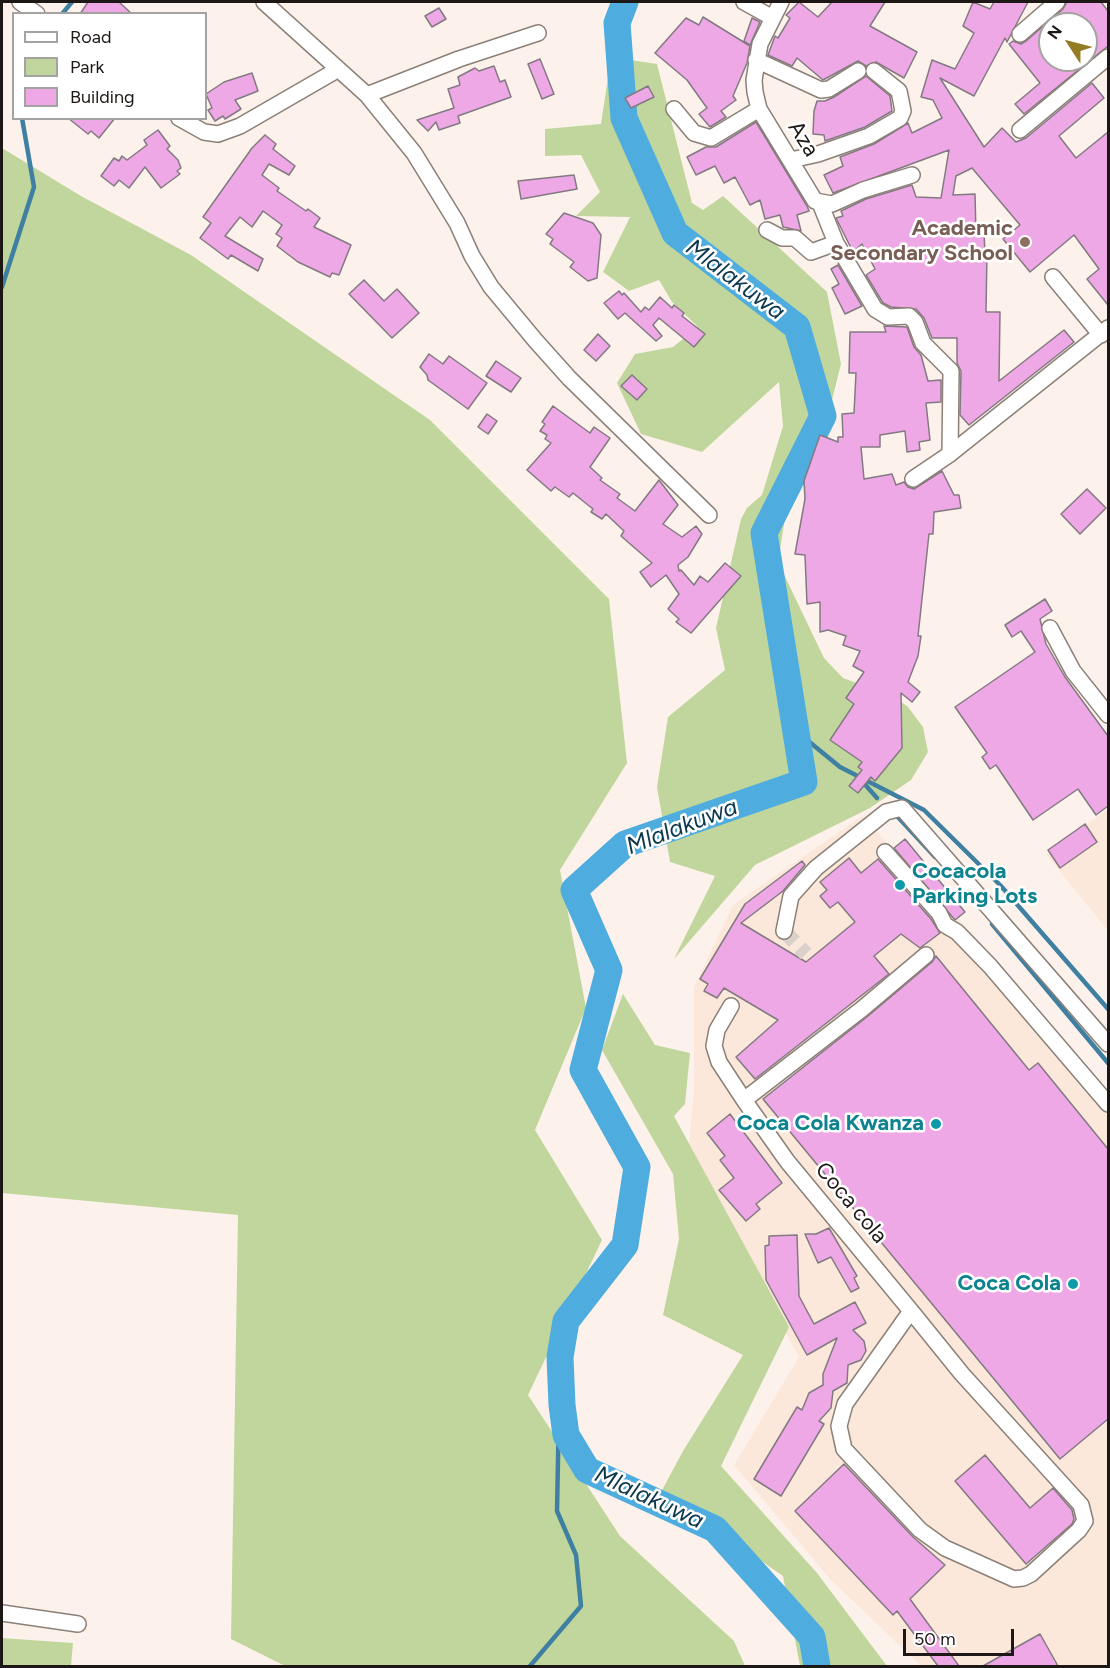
<!DOCTYPE html>
<html>
<head>
<meta charset="utf-8">
<style>
	body { margin:0 }
	#map { position:relative; width:1110px; height:1668px; overflow:hidden; background:#fdf2eb; font-family:Figtree,sans-serif }
	canvas { display:block }
	.frame { position:absolute; inset:0; border:3px solid #1d1815; pointer-events:none }
	.legend { position:absolute; left:12px; top:12px; width:195px; height:108px; box-sizing:border-box; background:#fff; border:2px solid #a5a3a1; margin:0; padding:8px 10px; list-style:none; font-size:18px; color:#1d1815 }
	.legend li { display:flex; align-items:center; gap:12px; height:30px }
	.legend b { width:30px; border:2px solid #a5a3a1 }
	.north { position:absolute; left:1038px; top:12px; width:60px; height:60px; box-sizing:border-box; background:#fff; border:2px solid #a5a3a1; border-radius:50%; rotate:306deg; font-size:16px; font-weight:700; line-height:24px; text-align:center; color:#1d1815 }
	.north::after { content:''; display:block; margin:auto; width:21px; height:27px; background:#947c23; clip-path:polygon(50% 0,100% 100%,50% 72%,0 100%) }
	.scale { position:absolute; left:903px; top:1629px; width:111px; height:27px; box-sizing:border-box; border:3px solid #1d1815; border-top:0; padding-left:8px; font-size:18px; line-height:21px; white-space:nowrap; color:#1d1815; -webkit-text-stroke:4px #fff; paint-order:stroke }
</style>
</head>
<body>
<div id="map">
<canvas width="1110" height="1668"></canvas>
<div class="frame"></div>
<ul class="legend">
<li><b style="height:8px;background:#fff"></b>Road</li>
<li><b style="height:16px;background:#c1d69d"></b>Park</li>
<li><b style="height:16px;background:#eea8e6"></b>Building</li>
</ul>
<div class="north">N</div>
<div class="scale">50 m</div>
</div>
<script>
const context = document.querySelector('canvas').getContext('2d');
context.lineJoin = 'round';
function fillPath(path, color) {
  context.fillStyle = color;
  context.fill(path, 'evenodd');
}
function poly(rows) {
  const path = new Path2D();
  for (const r of rows) {
    path.moveTo(r[0], r[1]);
    for (let i = 2; i < r.length; i += 2) path.lineTo(r[i], r[i + 1]);
  }
  return path;
}
function stroke(path, color, width, dash) {
  context.strokeStyle = color;
  context.lineWidth = width;
  context.lineCap = dash ? 'butt' : 'round';
  context.setLineDash(dash || []);
  context.stroke(path);
}
function drawText(font, color, halo, rows, align = 'center') {
  context.font = font + ' Figtree,sans-serif';
  context.lineWidth = 5;
  context.setLineDash([]);
  context.textBaseline = 'middle';
  context.strokeStyle = halo;
  context.fillStyle = color;
  for (const [text, x, y, turn = 0] of rows) {
    context.save();
    context.translate(x, y);
    context.rotate((+turn || 0) * Math.PI / 180);
    context.textAlign = isNaN(turn) ? turn : align;
    if (halo) context.strokeText(text, 0, 0);
    context.fillText(text, 0, 0);
    context.restore();
  }
}
fillPath(poly([
	[1108,809,1108,931,1046,854],
	[862,816,977,939,1108,1104,1108,1666,921,1666,830,1579,734,1465,799,1357,688,1157,694,1089,694,987,733,905]
]), '#fce8da');
fillPath(poly([
	[611,57,657,64,692,203,703,210,723,196,827,292,841,364,826,424,810,447,795,482,785,518,778,562,824,658,843,678,895,697,908,707,923,727,928,752,911,780,870,808,755,865,674,959,715,876,670,862,657,787,668,717,725,670,716,628,741,519,747,508,762,495,783,426,779,382,702,452,641,434,617,383,635,354,673,347,698,327,672,302,659,280,629,291,603,272,630,217,576,216,600,192,581,155,545,156,545,129,601,124],
	[2,148,81,196,191,255,430,420,609,599,627,763,560,870,586,1008,535,1130,602,1240,528,1395,620,1536,734,1641,745,1666,285,1666,231,1639,238,1215,2,1193],
	[623,994,655,1045,690,1053,685,1104,674,1116,789,1327,721,1466,817,1573,887,1666,800,1666,783,1576,715,1529,652,1509,683,1451,743,1355,663,1315,679,1239,673,1174,602,1050],
	[2,1638,73,1643,71,1666,2,1666]
]), '#c1d69d');
stroke(poly([
	[62,14,72,2],
	[2,287,34,187,22,118],
	[796,731,840,767,924,810,1001,886,1108,1009],
	[861,780,877,798],
	[896,815,935,857],
	[992,924,1108,1063],
	[530,1666,581,1606,576,1555,557,1511,560,1357]
]), '#3f80a2', 4.5);
stroke(poly([
	[625,2,617,23,624,118,675,233,797,327,823,416,764,533,804,782,625,844,574,890,609,970,583,1070,637,1167,625,1245,566,1321,560,1357,562,1405,566,1435,587,1470,715,1529,812,1637,817,1666]
]), '#4eadde', 27);
const building = poly([
	[88,2,119,2,132,14,80,14,88,2],
	[799,2,818,17,832,2,885,2,870,26,917,52,904,78,876,62,866,66,858,61,823,80,797,58,792,66,768,55,775,36,778,38,790,18,786,15,799,2],
	[973,2,990,9,994,2,1028,2,1007,42,1005,38,974,96,940,78,984,147,1002,128,1016,142,1026,138,1092,83,1104,98,1059,136,1076,158,1108,132,1108,305,1087,279,1099,269,1074,235,1030,272,1003,239,1020,225,972,168,956,176,953,195,975,194,976,233,984,232,985,254,987,252,986,312,1000,312,999,381,1064,330,1074,342,969,425,960,415,961,371,957,363,957,338,932,338,924,318,916,309,891,307,883,303,866,275,875,269,862,244,853,252,836,218,843,216,841,211,866,199,912,185,916,197,941,198,949,150,833,193,824,175,843,166,840,157,874,144,908,123,912,133,942,118,933,100,921,97,932,60,955,69,974,33,963,26,973,2],
	[1067,2,1101,2,1108,11,1108,46,1024,114,1015,104,1040,83,1009,44,1013,41,1021,44,1026,41,1063,9,1067,2],
	[1050,24,1086,24,1086,60,1050,60,1050,24],
	[439,8,446,19,432,27,425,16,439,8],
	[703,17,750,46,747,63,733,96,736,100,721,111,726,117,710,127,699,114,707,108,687,80,655,53,686,18,699,25,703,17],
	[752,18,760,22,750,45,744,41,752,18],
	[540,59,554,94,542,99,528,64,540,59],
	[494,66,500,82,505,80,511,97,458,116,460,123,439,130,436,122,428,131,417,120,454,108,448,89,460,85,458,77,475,68,479,71,494,66],
	[252,73,258,91,235,100,241,109,225,119,223,116,215,121,208,110,212,108,206,94,224,82,252,73],
	[866,76,890,96,892,111,865,127,825,141,824,135,813,134,814,111,817,101,825,101,834,97,866,76],
	[648,86,654,97,631,108,625,98,648,86],
	[68,118,115,118,99,138,91,131,88,134,68,118],
	[756,122,807,206,809,211,797,215,801,231,783,227,780,215,765,219,760,200,750,205,735,177,724,183,715,166,696,175,687,157,706,147,716,147,756,122],
	[158,130,170,146,167,149,178,160,181,168,177,171,180,174,161,188,145,167,129,188,119,180,114,186,101,176,114,158,119,161,122,156,127,160,147,145,144,140,158,130],
	[265,135,276,144,273,149,295,166,289,175,269,164,262,175,279,188,277,191,306,211,308,209,320,218,314,227,351,245,339,275,332,273,330,277,298,262,277,246,282,238,276,234,282,225,263,211,252,227,240,217,225,236,263,259,258,271,231,255,228,259,200,238,211,223,203,217,252,148,265,135],
	[574,175,577,189,521,199,518,181,574,175],
	[564,213,593,223,601,235,597,278,588,281,570,267,574,262,550,244,553,239,546,234,564,213],
	[838,265,862,306,845,314,832,288,839,284,831,269,838,265],
	[364,280,384,301,397,289,419,313,392,338,349,294,364,280],
	[619,291,622,295,624,293,641,312,645,307,649,310,660,297,672,308,674,305,684,313,682,316,705,334,694,347,659,318,653,325,662,336,656,341,625,313,618,319,604,303,619,291],
	[884,326,907,327,914,347,921,355,928,381,941,380,941,402,926,403,930,440,919,442,920,450,907,452,905,431,880,435,880,447,861,447,864,479,892,474,896,485,904,482,908,487,914,489,942,471,954,495,959,495,961,508,934,512,933,534,929,534,918,636,921,636,918,656,908,682,920,692,912,702,901,693,902,748,875,781,871,777,858,793,849,786,862,770,858,767,862,762,830,740,854,704,846,698,864,672,853,666,860,651,843,645,846,636,828,630,820,632,820,602,807,604,805,555,795,554,805,499,804,481,820,435,838,442,838,437,843,437,842,414,854,413,856,373,849,373,850,332,886,332,884,326],
	[598,334,610,346,596,361,584,350,598,334],
	[429,354,443,364,449,356,487,383,468,409,428,380,427,375,420,367,429,354],
	[496,361,521,378,511,392,486,376,496,361],
	[632,375,647,389,637,400,621,386,632,375],
	[553,406,590,433,594,427,610,438,590,467,602,478,600,480,620,494,617,498,635,511,659,480,678,505,663,524,682,537,696,526,702,534,688,557,678,565,679,571,681,570,694,585,700,576,708,582,725,563,741,576,691,633,676,622,679,619,668,609,679,594,666,575,651,587,640,572,652,563,621,536,624,531,606,514,602,519,591,512,593,509,573,493,569,497,555,487,551,491,527,470,551,443,545,439,547,435,540,431,545,424,542,422,553,406],
	[487,414,497,421,488,434,478,427,487,414],
	[1087,489,1106,508,1080,534,1061,514,1087,489],
	[1045,599,1052,611,1040,619,1046,644,1065,677,1108,736,1108,806,1096,815,1078,789,1033,820,996,765,990,769,982,757,987,753,955,707,1035,652,1021,631,1012,637,1005,625,1045,599],
	[1085,824,1097,842,1060,868,1048,850,1085,824],
	[905,839,965,912,955,920,894,848,905,839],
	[849,858,861,873,878,859,931,919,940,933,920,948,901,934,874,956,889,974,755,1079,736,1057,778,1020,724,988,717,998,704,991,708,984,700,979,745,904,802,861,805,865,783,891,741,923,806,962,855,922,838,902,830,908,820,896,827,890,820,882,849,858],
	[936,956,1029,1070,1038,1063,1108,1149,1108,1419,1060,1459,763,1099,868,1016,932,962,936,956],
	[730,1114,782,1183,756,1204,760,1209,746,1221,719,1190,734,1178,720,1160,725,1156,707,1133,730,1114],
	[829,1228,857,1276,854,1278,859,1288,851,1292,831,1257,818,1263,805,1234,816,1234,829,1228],
	[797,1235,799,1296,814,1324,855,1302,866,1323,853,1330,864,1341,866,1351,861,1360,848,1365,847,1383,833,1391,831,1408,819,1421,824,1424,781,1496,754,1479,797,1407,802,1410,809,1393,823,1385,823,1374,837,1338,807,1355,766,1280,765,1246,769,1245,769,1236,797,1235],
	[985,1455,1030,1508,1053,1488,1072,1510,1074,1519,1072,1524,1026,1564,955,1481,985,1455],
	[844,1464,913,1537,945,1565,910,1599,959,1666,938,1666,897,1611,893,1615,795,1511,844,1464],
	[1040,1634,1058,1666,983,1666,1040,1634]
]);
fillPath(building, '#eea8e6');
stroke(building, '#837982', 1.5);
stroke(poly([
	[784,931,806,954]
]), '#dbd1cb', 15, [15, 8]);
const minor = poly([
	[20,2,37,14],
	[264,2,367,95,414,153,457,223,472,256,491,287,535,340,569,378,709,515],
	[744,2,771,17],
	[781,2,760,44,754,80,755,92,759,109,815,201,832,204,863,190,912,175],
	[1020,34,1057,2],
	[756,60,821,90,829,89,858,71],
	[367,95,459,59,538,33],
	[674,109,694,133,711,138,759,109],
	[179,118,204,132,218,134,240,126,337,70],
	[1020,130,1108,57],
	[791,160,818,154,869,136,900,118,903,111,899,91,874,71],
	[820,203,836,243,875,309,888,317,909,316,915,322,923,343,951,371,950,454],
	[767,230,782,238,795,238,811,252,836,243],
	[1053,277,1101,335],
	[913,479,950,454,1108,328],
	[1050,628,1073,671,1108,715],
	[885,852,939,913,945,925,957,932,990,966,1108,1104],
	[784,931,791,896,816,868,886,812,902,808,1108,1044],
	[731,1006,717,1030,714,1046,719,1062,744,1100],
	[911,1311,845,1404,839,1426,844,1449,920,1530,945,1548,1014,1579,1023,1578,1031,1574,1079,1530,1085,1521,1081,1505,962,1374,911,1311,787,1161,744,1100,862,1009,926,955],
	[2,1613,78,1624]
]);
stroke(minor, '#8b8077', 18);
stroke(minor, '#fff', 15);
for (const [x, y, r, color] of [
	[1025,242,6,"#8d6e63"],
	[900,885,6,"#0f9aa8"],
	[936,1124,6,"#0f9aa8"],
	[1073,1284,6,"#0f9aa8"]
]) {
  const dot = new Path2D();
  dot.arc(x, y, r, 0, 2 * Math.PI);
  context.fillStyle = color;
  context.fill(dot);
  stroke(dot, '#fff', 2);
}
drawText('22px', '#1d1815', '#fff', [
	["Aza",803,139,58],
	["Coca cola",851,1203,50]
]);
drawText('bold 22px', '#785e54', '#fff', [
	["Academic",1013,229],
	["Secondary School",1013,254]
], 'right');
drawText('bold 22px', '#0d838f', '#fff', [
	["Cocacola",912,872,"left"],
	["Parking Lots",912,897,"left"],
	["Coca Cola Kwanza",924,1124],
	["Coca Cola",1061,1284]
], 'right');
drawText('italic 24px', '#0e384c', '#fff', [
	["Mlalakuwa",735,280,37],
	["Mlalakuwa",682,827,-21],
	["Mlalakuwa",649,1498,25]
]);
</script>
</body>
</html>
